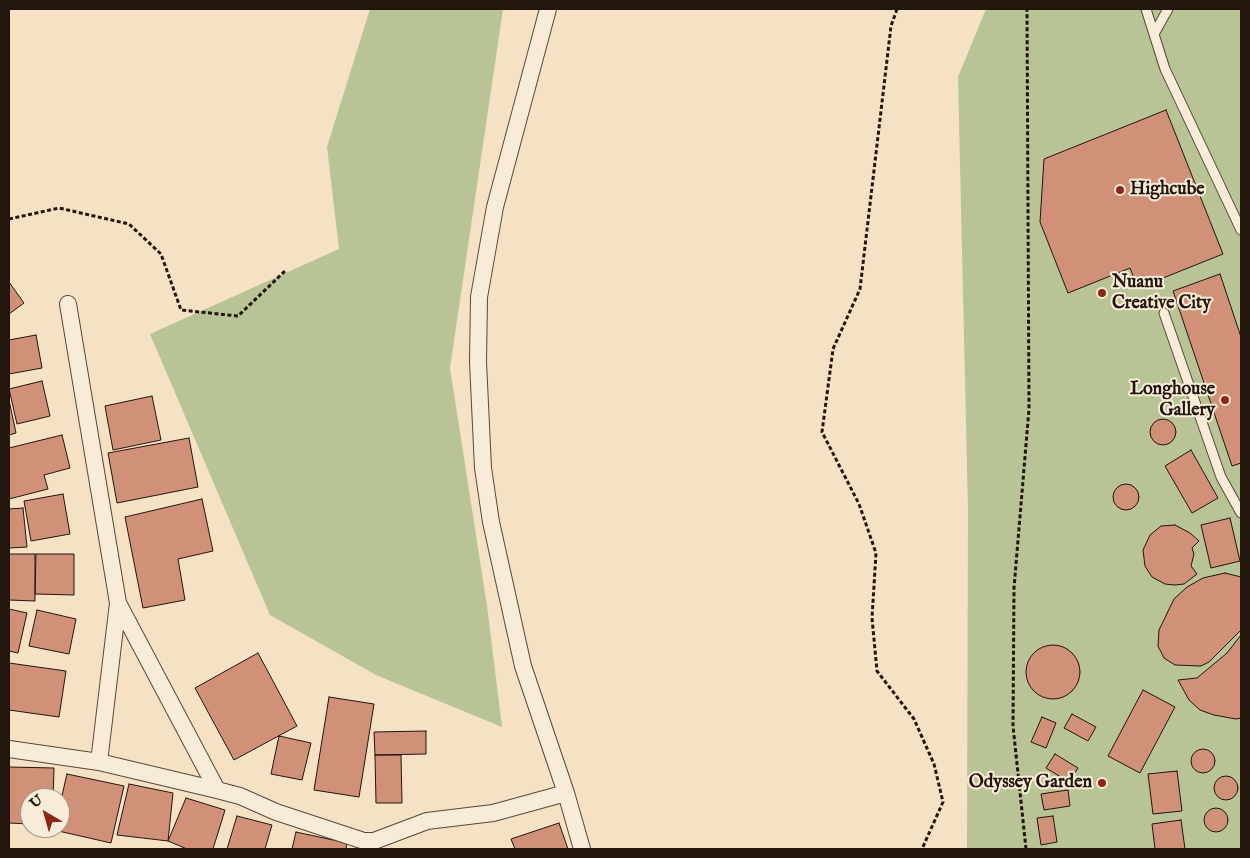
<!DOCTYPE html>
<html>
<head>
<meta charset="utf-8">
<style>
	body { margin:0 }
	#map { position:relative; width:1250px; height:858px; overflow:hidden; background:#f5e1c3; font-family:"IM FELL English",serif }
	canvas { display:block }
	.frame { position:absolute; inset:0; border:10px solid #22150c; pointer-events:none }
	.north { position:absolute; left:20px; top:788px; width:50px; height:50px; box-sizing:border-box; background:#f8ecd8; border:1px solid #a29686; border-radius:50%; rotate:322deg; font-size:14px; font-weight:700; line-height:20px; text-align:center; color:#22150c }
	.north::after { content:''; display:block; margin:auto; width:18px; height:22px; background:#8f2418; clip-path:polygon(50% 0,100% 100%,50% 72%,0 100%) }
</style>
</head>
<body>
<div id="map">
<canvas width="1250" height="858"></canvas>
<div class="frame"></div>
<div class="north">U</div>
</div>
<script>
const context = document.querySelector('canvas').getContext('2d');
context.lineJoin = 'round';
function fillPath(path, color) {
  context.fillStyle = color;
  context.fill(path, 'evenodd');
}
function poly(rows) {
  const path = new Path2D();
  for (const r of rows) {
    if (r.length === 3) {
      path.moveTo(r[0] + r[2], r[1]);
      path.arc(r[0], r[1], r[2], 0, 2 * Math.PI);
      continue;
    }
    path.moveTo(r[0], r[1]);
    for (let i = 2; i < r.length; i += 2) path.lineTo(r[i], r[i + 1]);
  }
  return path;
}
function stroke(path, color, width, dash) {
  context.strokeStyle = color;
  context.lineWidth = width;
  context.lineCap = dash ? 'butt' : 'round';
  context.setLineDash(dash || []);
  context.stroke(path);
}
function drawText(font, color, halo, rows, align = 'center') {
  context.font = font + ' "IM FELL English",serif';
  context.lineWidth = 4;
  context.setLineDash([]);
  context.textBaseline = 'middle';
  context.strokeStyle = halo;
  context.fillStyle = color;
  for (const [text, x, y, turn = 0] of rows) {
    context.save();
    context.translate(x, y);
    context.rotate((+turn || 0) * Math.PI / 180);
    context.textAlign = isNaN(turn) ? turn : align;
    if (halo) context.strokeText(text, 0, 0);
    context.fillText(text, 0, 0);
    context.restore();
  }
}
fillPath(poly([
	[370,9,503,9,450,368,487,606,502,727,376,675,270,615,150,334,339,249,327,147],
	[986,9,1241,9,1241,849,967,849,968,509,958,77]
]), '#b8c396');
const building = poly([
	[1166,110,1223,254,1138,288,1130,268,1068,293,1040,222,1044,159,1166,110],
	[1220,274,1241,337,1241,463,1232,466,1173,291,1220,274],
	[9,282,24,303,9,314,9,282],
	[36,335,42,368,9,374,9,340,36,335],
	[42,381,50,416,17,424,9,389,42,381],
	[152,396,161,440,113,450,105,406,152,396],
	[9,400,16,433,9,435,9,400],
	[1163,432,13],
	[62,435,70,468,44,475,48,489,9,499,9,448,62,435],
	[189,438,198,487,117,503,108,453,189,438],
	[1191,450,1218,498,1192,513,1165,466,1191,450],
	[1126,497,13],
	[63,494,70,534,31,541,24,501,63,494],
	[202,499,213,551,178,559,185,600,143,608,125,517,202,499],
	[23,508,27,547,9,548,9,509,23,508],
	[1230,518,1240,561,1211,568,1201,525,1230,518],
	[1175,525,1190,533,1199,541,1192,548,1194,554,1191,566,1197,574,1184,584,1175,585,1165,584,1152,577,1145,566,1143,550,1150,535,1161,526,1175,525],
	[9,554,35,554,35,601,9,600,9,554],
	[36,554,74,554,74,595,35,594,36,554],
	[1225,573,1241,577,1241,630,1209,662,1201,666,1175,665,1164,658,1158,646,1159,630,1174,599,1187,587,1203,578,1225,573],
	[9,609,27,613,18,653,9,651,9,609],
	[37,610,76,619,69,654,29,646,37,610],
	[1241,635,1241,718,1236,719,1214,715,1200,710,1189,700,1178,680,1197,678,1227,653,1241,635],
	[1053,672,27],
	[258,653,297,726,234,760,195,688,258,653],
	[9,663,66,671,59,717,9,710,9,663],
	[1143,690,1175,707,1140,773,1108,756,1143,690],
	[329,697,374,704,359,797,314,790,329,697],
	[1072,714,1096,727,1088,741,1064,728,1072,714],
	[1042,717,1056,723,1046,748,1031,742,1042,717],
	[426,731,426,754,375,755,374,732,426,731],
	[279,736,311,743,302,780,271,774,279,736],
	[1203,761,12],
	[1055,754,1078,768,1069,782,1046,768,1055,754],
	[375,755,401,755,402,803,376,803,375,755],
	[9,767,54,768,53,798,30,798,30,824,9,823,9,767],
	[1177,771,1182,811,1153,814,1148,774,1177,771],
	[67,774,124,786,111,843,54,830,60,828,60,804,67,774],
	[1226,788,12],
	[129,784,173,793,168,841,117,835,129,784],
	[1068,790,1070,806,1044,810,1041,794,1068,790],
	[186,798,225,810,213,849,187,849,168,841,186,798],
	[1216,820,12],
	[237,816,272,825,265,849,227,849,237,816],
	[1053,816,1057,842,1041,845,1037,818,1053,816],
	[1181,820,1185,849,1155,849,1152,824,1181,820],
	[559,823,568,849,515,849,511,839,559,823],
	[296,832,347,843,346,849,292,849,296,832]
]);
fillPath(building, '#d19179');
stroke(building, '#22150c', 1);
const service = poly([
	[1146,9,1165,69,1241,230],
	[1154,34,1168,9],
	[1164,313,1221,477,1241,513]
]);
const minor = poly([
	[548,9,495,207,479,297,478,362,483,468,491,522,523,666,566,793,582,849],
	[68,304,118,603,217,790,240,796,276,812,364,841,374,841,427,821,493,813,566,793],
	[9,749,99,762,217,790],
	[99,762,118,603]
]);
stroke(service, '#57483a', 11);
stroke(minor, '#57483a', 18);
stroke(poly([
	[897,9,891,26,860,289,833,349,822,432,859,504,876,553,872,618,877,671,914,719,934,764,943,802,922,849],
	[9,219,59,208,129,224,161,254,181,310,238,316,285,271],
	[1026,849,1013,726,1014,588,1029,409,1027,9]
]), '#22150c', 3, [4, 2.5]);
stroke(service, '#f8ecd8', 9);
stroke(minor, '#f8ecd8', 16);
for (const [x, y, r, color] of [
	[1120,190,5,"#8f2418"],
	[1102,293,5,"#8f2418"],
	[1225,400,5,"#8f2418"],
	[1102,783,5,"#8f2418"]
]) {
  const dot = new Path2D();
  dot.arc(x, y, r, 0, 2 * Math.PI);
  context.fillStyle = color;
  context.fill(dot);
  stroke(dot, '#f8ecd8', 2);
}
drawText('bold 18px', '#22150c', '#f8ecd8', [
	["Highcube",1130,190],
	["Nuanu",1112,283],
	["Creative City",1112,304],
	["Longhouse",1215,390,"right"],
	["Gallery",1215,411,"right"],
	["Odyssey Garden",1092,783,"right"]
], 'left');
</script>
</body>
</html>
